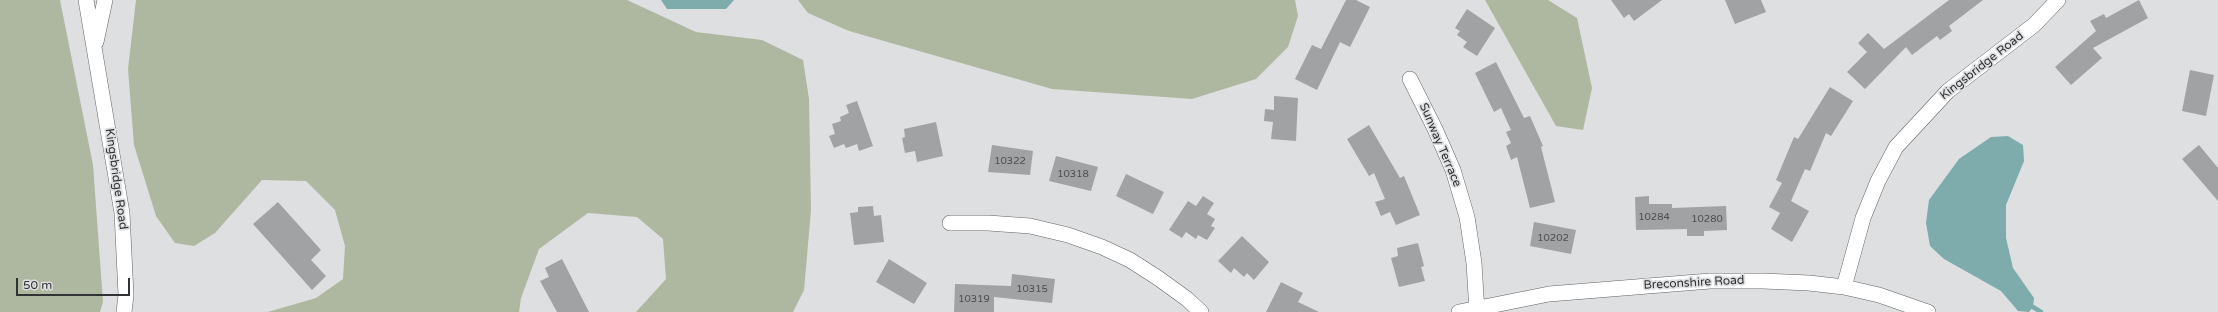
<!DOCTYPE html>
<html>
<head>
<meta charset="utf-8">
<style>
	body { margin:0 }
	#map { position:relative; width:2218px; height:312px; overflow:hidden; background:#dddfe1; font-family:"Varela Round",sans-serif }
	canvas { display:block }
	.scale { position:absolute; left:16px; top:278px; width:114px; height:18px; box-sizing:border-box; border:2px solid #313233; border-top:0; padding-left:5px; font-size:12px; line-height:14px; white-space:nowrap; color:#313233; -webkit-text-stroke:3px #dddfe1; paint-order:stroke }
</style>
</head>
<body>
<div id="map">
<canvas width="2218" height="312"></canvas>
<div class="scale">50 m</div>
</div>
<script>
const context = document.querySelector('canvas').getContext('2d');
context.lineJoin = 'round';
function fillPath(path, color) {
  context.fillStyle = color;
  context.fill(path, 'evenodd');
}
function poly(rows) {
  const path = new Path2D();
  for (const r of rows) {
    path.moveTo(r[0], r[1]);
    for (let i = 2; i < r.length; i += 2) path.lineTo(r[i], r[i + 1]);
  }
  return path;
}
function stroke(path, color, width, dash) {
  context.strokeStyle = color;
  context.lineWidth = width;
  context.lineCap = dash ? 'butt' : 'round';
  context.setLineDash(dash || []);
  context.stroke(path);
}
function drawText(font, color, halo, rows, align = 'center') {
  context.font = font + ' "Varela Round",sans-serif';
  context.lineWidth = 3.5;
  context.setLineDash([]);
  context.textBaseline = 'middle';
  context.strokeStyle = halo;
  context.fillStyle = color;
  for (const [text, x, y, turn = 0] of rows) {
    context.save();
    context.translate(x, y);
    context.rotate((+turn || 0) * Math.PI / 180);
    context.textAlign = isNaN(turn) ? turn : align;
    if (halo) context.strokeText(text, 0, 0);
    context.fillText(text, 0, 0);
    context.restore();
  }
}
fillPath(poly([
	[0,0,60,0,93,165,103,302,100,312,0,312],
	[136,0,627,0,696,32,762,40,803,60,809,99,811,210,804,290,793,312,636,312,666,279,663,239,637,217,588,213,539,249,521,298,519,312,268,312,316,298,343,279,345,246,335,210,306,181,262,180,215,233,194,246,175,243,156,216,134,145,128,69],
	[798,0,1295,0,1298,16,1288,47,1256,79,1192,99,1052,89,849,31,808,13],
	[1485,0,1548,0,1577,18,1592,88,1583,130,1556,126]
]), '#aeb8a0');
fillPath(poly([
	[661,0,734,0,726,9,667,9],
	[2008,136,2023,145,2024,161,2006,205,2006,238,2013,268,2034,298,2033,307,2029,312,2018,311,2001,291,1944,259,1930,246,1926,223,1929,200,1959,159,1991,137]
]), '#7eabac');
stroke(poly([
	[2033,307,2041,312]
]), '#7eabac', 4.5);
fillPath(poly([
	[1346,0,1356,0,1370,7,1350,47,1340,42,1317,90,1295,79,1312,45,1321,49],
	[1611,0,1662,0,1634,21,1629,14,1624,18],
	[1725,0,1761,0,1766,12,1735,24],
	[1949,0,1983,0,1949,26,1952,31,1940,40,1937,36,1912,55,1906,47,1865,89,1847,72,1867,52,1858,43,1868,33,1884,49],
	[2139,0,2148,18,2093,48,2102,58,2071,85,2055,67,2096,31,2090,21,2104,14,2106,18],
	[1467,9,1495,28,1477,56,1463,47,1467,42,1457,35,1460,31,1455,28],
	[1496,62,1524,118,1530,116,1543,146,1541,147,1555,202,1530,208,1517,157,1511,160,1506,146,1511,143,1506,132,1511,130,1501,108,1494,112,1475,73],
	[2190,70,2214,75,2206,116,2182,111],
	[1830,87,1853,101,1831,136,1826,133,1810,171,1805,169,1791,201,1809,211,1792,242,1771,229,1780,213,1769,207,1782,183,1776,180,1794,137,1798,139],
	[1274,96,1298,98,1296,141,1271,139,1273,122,1264,121,1265,109,1274,110],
	[857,101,873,146,859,151,857,144,846,148,844,144,834,148,829,136,835,134,832,124,841,121,840,117,849,113,846,105],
	[936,122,943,156,917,162,915,151,905,153,902,138,905,137,904,129],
	[1369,125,1400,178,1404,176,1420,215,1396,225,1390,212,1381,216,1375,202,1385,199,1374,173,1369,176,1347,139],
	[992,145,1033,151,1030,175,988,172],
	[2199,145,2218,168,2218,201,2182,159],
	[1056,156,1098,167,1091,191,1049,181],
	[1126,174,1164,192,1153,214,1116,196],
	[1203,196,1214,203,1207,214,1215,219,1211,226,1215,228,1207,240,1198,235,1196,239,1186,232,1182,238,1169,230,1188,201,1196,206],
	[1649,196,1649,204,1672,204,1672,208,1726,206,1727,230,1704,231,1704,236,1687,236,1687,229,1636,230,1635,197],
	[278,202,321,250,311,260,326,276,312,290,253,224],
	[873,206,874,216,881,215,884,242,854,245,850,213,858,212,858,207],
	[1534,222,1576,230,1571,254,1530,246],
	[1242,236,1269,262,1254,280,1247,273,1244,277,1234,268,1231,273,1218,261],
	[1418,243,1424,266,1421,267,1425,281,1399,287,1391,258,1398,256,1397,248],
	[562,259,589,312,557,312,540,281,549,277,545,268],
	[889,259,927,283,914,304,876,282],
	[1012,274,1055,279,1052,303,994,297,994,312,954,312,955,284,1011,286],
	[1281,282,1303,293,1298,302,1319,312,1266,312]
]), '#a1a2a4');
const minor = poly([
	[86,0,122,213,126,295,124,312],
	[96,42,105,0],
	[1410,79,1435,129,1453,170,1467,217,1474,263,1477,312],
	[950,223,988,223,1030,226,1068,235,1102,247,1130,260,1158,278,1187,299,1201,312],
	[1844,287,1863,218,1878,181,1896,147,1948,91,2034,25,2058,0],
	[1459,312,1549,294,1710,281,1763,281,1809,283,1844,287,1879,295,1928,312]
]);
stroke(minor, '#616365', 16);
stroke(minor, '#fff', 15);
drawText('10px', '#4d4e4f', null, [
	["10322",1010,161],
	["10318",1073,174],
	["10284",1654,217],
	["10280",1707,219],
	["10202",1553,238],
	["10315",1032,289],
	["10319",974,299]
]);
drawText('12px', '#313233', '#dddfe1', [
	["Kingsbridge Road",1982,66,-38],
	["Sunway Terrace",1440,145,67],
	["Kingsbridge Road",116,179,82],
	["Breconshire Road",1694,283,-3]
]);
</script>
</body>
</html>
